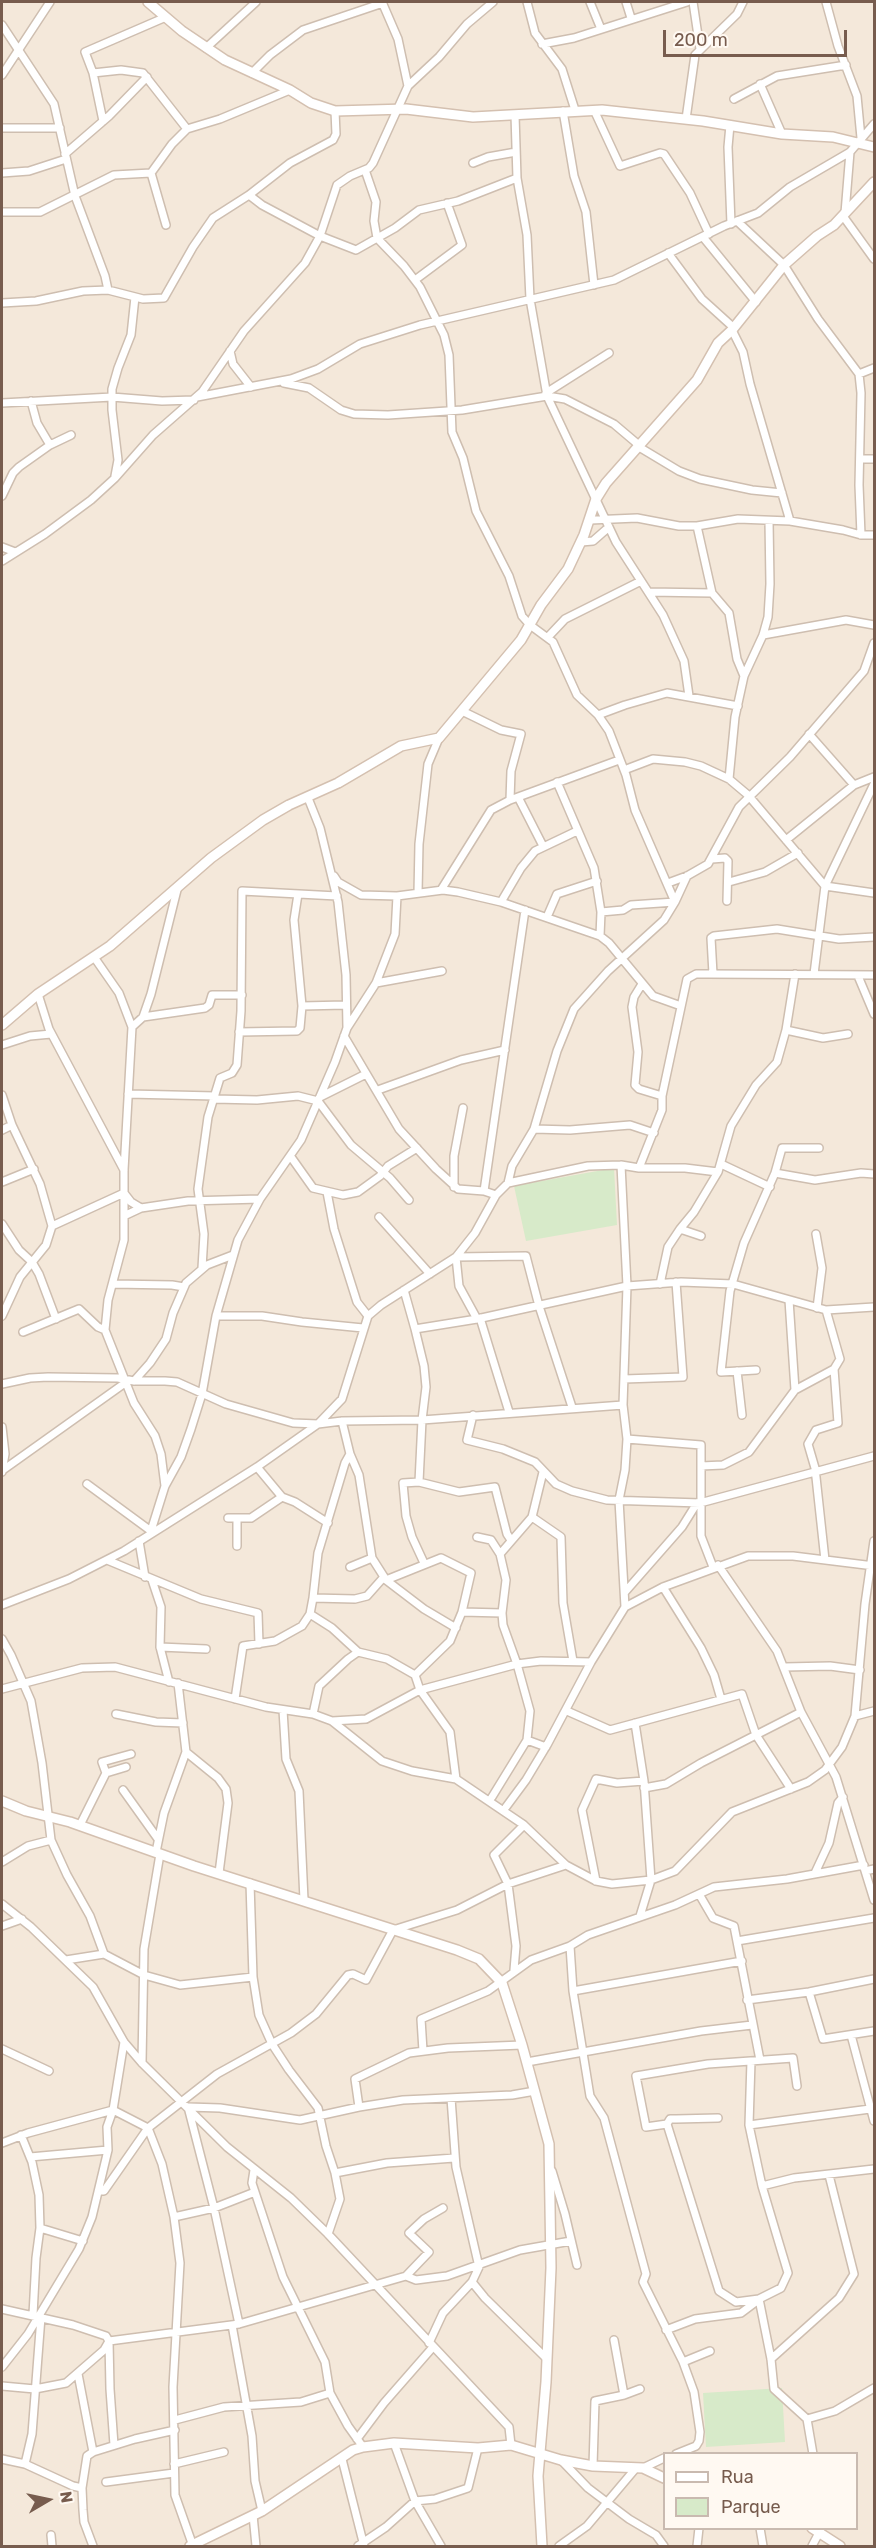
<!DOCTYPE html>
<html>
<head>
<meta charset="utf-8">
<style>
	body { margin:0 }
	#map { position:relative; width:876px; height:2548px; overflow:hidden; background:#fcf5eb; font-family:Rubik,sans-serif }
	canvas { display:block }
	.frame { position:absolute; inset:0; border:3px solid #775c4e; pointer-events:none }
	.legend { position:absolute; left:663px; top:2452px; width:195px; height:78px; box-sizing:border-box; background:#fff9f2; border:2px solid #c9bab0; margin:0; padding:8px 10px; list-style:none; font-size:18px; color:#775c4e }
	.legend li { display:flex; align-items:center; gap:12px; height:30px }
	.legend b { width:30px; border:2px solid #c9bab0 }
	.north { position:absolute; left:18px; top:2470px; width:60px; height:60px; -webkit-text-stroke:4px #fff9f2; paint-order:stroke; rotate:81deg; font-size:16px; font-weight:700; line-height:24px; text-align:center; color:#775c4e }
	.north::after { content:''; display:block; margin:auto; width:21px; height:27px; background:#775c4e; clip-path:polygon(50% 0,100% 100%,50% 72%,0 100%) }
	.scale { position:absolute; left:663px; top:30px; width:184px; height:27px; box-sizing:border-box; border:3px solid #775c4e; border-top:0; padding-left:8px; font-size:18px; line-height:21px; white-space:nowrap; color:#775c4e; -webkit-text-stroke:4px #fff9f2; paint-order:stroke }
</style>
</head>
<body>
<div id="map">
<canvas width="876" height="2548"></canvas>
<div class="frame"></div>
<ul class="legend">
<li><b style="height:8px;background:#fff"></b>Rua</li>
<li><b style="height:16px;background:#d7eac9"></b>Parque</li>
</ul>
<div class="north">N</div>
<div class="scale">200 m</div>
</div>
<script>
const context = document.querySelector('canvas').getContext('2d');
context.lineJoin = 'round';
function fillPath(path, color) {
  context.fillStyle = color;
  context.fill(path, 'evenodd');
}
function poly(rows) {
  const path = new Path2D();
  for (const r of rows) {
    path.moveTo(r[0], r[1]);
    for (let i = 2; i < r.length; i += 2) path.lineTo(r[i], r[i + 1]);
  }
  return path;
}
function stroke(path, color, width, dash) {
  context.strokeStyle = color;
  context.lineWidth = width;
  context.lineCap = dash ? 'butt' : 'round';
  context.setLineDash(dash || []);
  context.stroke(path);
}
fillPath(poly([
	[2,2,874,2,874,2546,2,2546],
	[664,2454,856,2454,856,2528,664,2528]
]), '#f4e8da');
fillPath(poly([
	[614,1168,617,1225,526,1241,514,1186],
	[782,2388,785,2442,706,2447,703,2393]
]), '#d7eac9');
const street = poly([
	[382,2,398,39,408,86],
	[527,2,535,33,562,69,575,110],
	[590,2,601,29],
	[626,2,631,18],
	[693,2,700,49],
	[826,2,838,46,857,96,861,138],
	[2,25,54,104,75,196,105,276,108,290],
	[542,44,574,38,687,2],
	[206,48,256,2],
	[93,73,121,70,143,73,187,129],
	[252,73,270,55,303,30,383,3],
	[2,75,50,2],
	[760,84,782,134],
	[734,99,777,76,846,65],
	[594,110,620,166,660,153,664,154,690,193,709,234],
	[563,111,574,176,586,212,594,285],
	[515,115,517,178,527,235,530,299,547,396,616,542,663,615,684,661,689,696],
	[686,119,695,55,737,14,743,2],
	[103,121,93,73,85,52,166,17],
	[730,125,728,147,731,224],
	[2,128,60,128],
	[65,154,109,116,147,77],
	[473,163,488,157,516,152],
	[365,170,376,202,374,221,377,238,404,266,420,287,444,335,449,355,452,432,463,458,476,511,509,576,522,616,530,625,553,642,577,695,598,715,609,731,626,775,635,810,675,902,664,920,608,971,574,1009,557,1051,534,1129,512,1166,508,1183],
	[2,173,29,171,66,159],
	[151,173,166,225],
	[249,195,262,205,320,236,356,250,395,228,419,210,458,201,517,178],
	[2,212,40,212,114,175,151,173,172,144,187,129,220,119,290,90],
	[845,213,850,152],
	[843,216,874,259],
	[737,221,784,265,818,319,859,374,861,393,859,485,861,535],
	[703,237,756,302],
	[668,253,702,299,734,328],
	[415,280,462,245,447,203],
	[2,303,36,301,83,291,108,290,143,299,164,298,193,247,213,218,249,195,290,163,333,140,336,134,335,111],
	[732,330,743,352,750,384,790,521],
	[230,351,233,364,251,387],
	[859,374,874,368],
	[284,383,309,388,341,410,354,414,388,415,462,410,547,396,565,399,614,424,640,446],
	[546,393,609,353],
	[197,397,291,379,318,369,360,344,420,325,614,280,724,226,758,213,790,187,850,152,874,124],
	[31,401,37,423,50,445],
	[2,403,112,397,162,401,194,400],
	[639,447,679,471,700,479,752,490,782,493],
	[860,459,874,459],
	[115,476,118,460,112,410,112,389,118,368,131,335,135,297],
	[2,496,13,473,19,467,50,445,71,435],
	[590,520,637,518,679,526,697,526,738,519,790,521,843,530,861,535,874,535],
	[697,526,712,593,729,613,737,659,744,676],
	[581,542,593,541,609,527],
	[2,547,15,552],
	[2,561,45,534,91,500,115,478,153,435,202,392,244,331,305,263,320,236,337,185,350,176,369,168,373,163,408,86,439,57,467,24,493,2],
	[649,592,712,593],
	[763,635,846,620,874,625],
	[548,637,565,619,641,581],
	[462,711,501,730,521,734,511,771,510,800],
	[598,715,625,705,667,693,738,706],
	[809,734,854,785],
	[624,770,653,759,685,762,701,766,729,779,748,795,825,886,814,974],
	[729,779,735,717,744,676,763,635,768,617,770,584,769,521],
	[557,782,594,868,601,912,600,936],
	[874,784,825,886,874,893],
	[518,797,543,846],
	[786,840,854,785,874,777],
	[712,859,725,858,728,861,727,901],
	[334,876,338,882,361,895,397,896,443,890,458,892,501,902,600,936,609,943,653,996,681,1006],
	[729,882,765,872,798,853],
	[668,883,687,876,708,864,739,807,790,757,864,671,874,643],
	[441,890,491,810,510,800,619,760],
	[418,893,419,844,428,764,439,738],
	[501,902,521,868,535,851,577,831],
	[601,912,623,910,631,905,675,902,687,876],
	[547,917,557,894,597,881],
	[94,957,119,993,132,1027,124,1170,124,1240,108,1300,105,1330,134,1403,155,1436,161,1454,165,1486],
	[713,974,711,938,714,936,777,929,839,939,874,937],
	[858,976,874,1014],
	[376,983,442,971],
	[642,984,634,997,632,1007,638,1052,635,1085,639,1089,662,1096],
	[38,994,49,1029,124,1170],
	[302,1006,345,1005],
	[143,1017,205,1008,209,1005,212,995,242,995],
	[132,1027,143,1017,151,994,177,890],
	[347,1028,376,983,395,934,397,896],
	[786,1030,823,1038,848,1034],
	[239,1032,297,1031,300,1028,302,1006,294,920,298,894],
	[344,1036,399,1129,436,1169,458,1189,484,1191,496,1195],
	[2,1045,30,1036,51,1034],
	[378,1090,461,1060,505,1050],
	[128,1094,215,1096],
	[2,1095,12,1125,40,1184,52,1226,46,1245,20,1277,2,1316],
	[320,1097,366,1074],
	[214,1099,257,1100,298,1096,318,1101,351,1145,390,1178,409,1200],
	[534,1129,570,1130,630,1125,654,1133],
	[2,1130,12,1125],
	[291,1157,313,1188,343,1195,358,1192,380,1176,388,1166,417,1148],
	[721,1164,770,1187],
	[639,1168,662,1110,662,1096,687,979,696,974,707,974,874,975],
	[775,1173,815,1180,861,1173,874,1174],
	[2,1182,34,1169],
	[454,1187,454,1156,463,1108],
	[484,1191,525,910],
	[327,1192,334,1229,357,1302,368,1316],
	[126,1215,141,1208,188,1201,260,1199],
	[379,1217,430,1274],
	[2,1224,19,1250,32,1262,39,1274,56,1319],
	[52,1226,124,1193,131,1202,141,1208],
	[816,1234,822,1268,817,1308],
	[701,1236,680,1229,694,1212,718,1172],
	[202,1268,204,1234,198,1189,208,1117,220,1078,232,1073,237,1065,241,1011,242,891,337,896],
	[113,1284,172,1285,184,1287],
	[660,1284,668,1247,680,1229],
	[404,1290,415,1329],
	[216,1316,262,1316,302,1322,363,1328],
	[480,1318,509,1412],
	[477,1319,459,1286,456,1257,526,1256,539,1306,572,1407],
	[23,1332,79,1309,98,1327,105,1330],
	[756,1370,721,1372,730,1291,744,1243,775,1173,782,1148,819,1148],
	[737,1371,742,1415],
	[624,1379,683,1377,676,1282],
	[134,1381,150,1363,166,1339,173,1313,186,1283,207,1265,233,1255],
	[2,1384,30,1378,48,1377,118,1378,134,1381,165,1381,177,1382,226,1404,293,1423,318,1424,342,1421,422,1420,426,1387,424,1366,415,1329,477,1319,627,1286,681,1282,733,1284,826,1310,874,1307],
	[795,1390,834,1369,840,1359,826,1310],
	[473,1415,467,1440,503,1449,535,1462,556,1484,572,1491,607,1500,700,1503,874,1456],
	[342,1421,350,1454,359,1475,372,1558,386,1580,424,1609,456,1628],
	[2,1427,5,1454,2,1472],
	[627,1439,701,1445,701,1466],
	[257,1467,282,1497,295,1502,328,1523],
	[3,1470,125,1383],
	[419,1482,422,1420,623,1405],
	[87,1484,151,1531],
	[532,1517,561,1537,563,1603,573,1661],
	[228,1518,251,1518,282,1497],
	[237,1518,237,1546],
	[150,1534,165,1486,181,1457,191,1429,202,1394,216,1316,238,1240,260,1199,301,1140,335,1062,347,1028,346,975,338,902,320,828,308,798],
	[477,1537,491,1540,500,1554],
	[139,1541,145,1577],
	[107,1560,201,1599,258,1613,259,1644],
	[825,1560,815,1468,808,1444,816,1430,838,1423,834,1369],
	[424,1563,412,1537,406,1516,403,1483,419,1482,459,1492,495,1487,507,1534,511,1540],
	[718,1565,777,1651,801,1712,836,1777,874,1900],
	[350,1567,372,1558],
	[713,1567,701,1536,701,1466,723,1465,749,1452,795,1390,789,1300],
	[152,1580,161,1607,160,1647,169,1682],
	[386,1580,441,1558,471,1573,462,1612,450,1641,415,1675],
	[663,1587,701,1648,714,1675,721,1699],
	[625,1592,682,1527,697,1503],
	[313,1598,318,1553,345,1463,350,1454],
	[2,1605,69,1579,124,1551,257,1467,318,1424,342,1399,368,1316,381,1305,456,1257,475,1233,496,1195,508,1183,588,1166,621,1165,639,1168,685,1168,718,1172,731,1126,756,1085,777,1062,786,1030,795,974],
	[625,1607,663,1587,748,1556,793,1556,874,1566],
	[462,1612,502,1613],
	[310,1614,332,1628,358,1652],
	[2,1639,11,1655,31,1701,42,1763,51,1840,67,1875,90,1916,104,1954],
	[160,1647,206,1649],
	[785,1667,830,1666,860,1670],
	[2,1689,82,1668,115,1667,266,1707,313,1714,332,1721,382,1761,412,1771,456,1779,524,1825,566,1865,596,1881,612,1884,651,1880,675,1871,732,1812,808,1782,825,1770,842,1747,855,1716,865,1604,874,1541],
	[235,1699,243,1646,275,1641,302,1626,310,1614,313,1598,355,1599,367,1596,383,1578],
	[283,1710,286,1759,299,1791,304,1900],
	[567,1711,610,1730,742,1694,756,1735,791,1789],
	[116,1714,156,1722,183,1723],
	[313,1714,319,1686,348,1659,358,1652,387,1659,415,1675,420,1690,450,1732,456,1779],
	[855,1716,874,1711],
	[332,1721,366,1719,420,1690,517,1664,541,1661,591,1662],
	[635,1723,644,1781,651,1880,640,1916],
	[527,1740,546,1747],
	[186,1752,218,1778,226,1789,228,1803,219,1873],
	[106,1773,102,1762,131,1754],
	[644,1788,666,1784,701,1763,801,1712],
	[123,1790,158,1839],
	[492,1797,527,1740,530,1711,517,1664,503,1625,502,1613,506,1580,500,1554,532,1517,543,1472],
	[506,1807,526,1780,547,1745,591,1662,625,1607,619,1500,625,1470,627,1439,623,1405,627,1286,621,1165],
	[80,1825,106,1773,126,1767],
	[156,1852,164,1813,186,1752,178,1683],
	[2,1862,28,1846,51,1840],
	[865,1871,874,1869],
	[815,1873,829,1843,838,1803,843,1797],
	[596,1881,582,1810,596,1779,617,1783,644,1781],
	[250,1883,253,1977,259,2015,272,2044,289,2070,318,2108,326,2146,335,2173,340,2199,328,2234],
	[699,1894,713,1918,734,1926,760,2060],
	[2,1904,31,1927,93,1987,124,2042,142,2063,227,2147,291,2198,328,2234,478,2394,509,2427,511,2445],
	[2,1926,22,1919],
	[737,1941,874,1918],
	[570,1946,573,1991,590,2096,604,2118,646,2274,643,2282,683,2362,694,2392,700,2432,699,2441,696,2446,676,2454],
	[66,1960,104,1954,144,1975,180,1985,253,1977],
	[514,1970,516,1946,508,1884,494,1855,524,1825],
	[573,1991,742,1961],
	[809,1992,823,2039,874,2031],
	[747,2000,809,1992,874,1979],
	[851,2035,874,2121],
	[2,2049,49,2071],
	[423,2051,421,2019,488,1991,531,1960,570,1946,588,1935,675,1905,714,1887,787,1879,864,1865],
	[751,2061,749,2125,762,2186,788,2273,781,2288,759,2299,771,2359,774,2389,807,2419],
	[527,2062,701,2031,752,2025],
	[142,2063,144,1949,160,1854],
	[359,2107,355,2079,409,2053,448,2048,522,2045],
	[718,2118,676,2119,670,2119,667,2124,646,2127,636,2076,708,2064,793,2058,797,2086],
	[667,2124,719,2291,736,2302,759,2299],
	[749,2125,870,2109],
	[21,2135,32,2162,39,2195,40,2228,36,2258,33,2315],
	[2,2143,28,2133,113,2110,148,2128,162,2164,174,2217,180,2263,173,2387,175,2495,193,2546],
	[30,2157,108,2150],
	[254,2170,252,2183,283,2277,325,2362,330,2393,348,2426,363,2447],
	[552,2171,565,2214,577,2265],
	[335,2173,387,2163,454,2158],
	[762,2186,794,2178,874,2169],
	[99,2191,104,2191,148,2128,217,2074,291,2033,316,2014,348,1975,353,1974,366,1980,393,1930,457,1910,508,1884,566,1865],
	[174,2217,214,2208,255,2192],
	[40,2228,83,2241],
	[406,2276,429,2252,409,2233,424,2219,443,2208],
	[472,2282,485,2298,546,2358],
	[2,2309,73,2325,106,2336,109,2341,110,2389,114,2445],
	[239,2324,214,2208,188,2107,220,2108,300,2120,359,2107,403,2100,512,2095,535,2091],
	[232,2325,252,2436,255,2481,262,2511],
	[666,2330,695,2319,741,2313,757,2301],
	[614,2340,624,2395],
	[109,2341,239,2324,406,2276,416,2280,447,2276,520,2250,571,2241],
	[429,2343,443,2313,472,2282,479,2267,456,2167,451,2098],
	[771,2359,839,2298,854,2274,829,2175],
	[683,2362,710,2351],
	[2,2367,28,2334,79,2249,92,2217,108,2150,107,2127,113,2110,124,2042],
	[78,2374,93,2452],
	[2,2386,35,2389,66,2383,104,2350,108,2343],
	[175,2420,224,2407,301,2402,330,2393],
	[357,2439,384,2403,433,2347],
	[394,2443,415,2501,441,2546],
	[813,2454,807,2419,835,2411,874,2388],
	[2,2459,25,2464,73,2486,82,2488],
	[342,2459,364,2546],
	[561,2460,588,2488,629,2519,656,2535,664,2546],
	[25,2464,32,2434,41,2317],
	[174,2464,224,2452],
	[593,2466,595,2401,624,2395,640,2389],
	[643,2468,664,2458],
	[106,2482,174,2473],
	[253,2515,256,2546],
	[760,2528,763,2546],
	[51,2535,52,2546],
	[93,2546,84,2522,83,2510,82,2488,87,2456,93,2452,135,2439,175,2430],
	[358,2546,386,2527,415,2501,435,2499,468,2488,478,2448],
	[559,2546,587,2526,636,2468],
	[697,2546,699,2528],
	[812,2546,820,2531]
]);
const secondary = poly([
	[148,2,182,31,225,60,290,90,311,103,335,111,406,109,473,117,602,110,703,121,782,134,833,137,874,147],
	[2,1025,38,994,110,946,211,858,263,820,289,805,338,783,401,746,439,738,521,640,541,605,568,569,584,535,596,499,606,483,697,380,718,343,732,330,784,265,817,236,834,225,874,182],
	[2,1801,26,1811,70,1822,194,1866,457,1950,479,1959,502,1983,522,2045,549,2144,551,2268,546,2382,538,2476,542,2546],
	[812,2528,840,2546],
	[190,2546,262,2511,353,2450,363,2447,394,2443,478,2448,511,2445,561,2460,593,2466,643,2468,664,2478]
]);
stroke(street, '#cebeb0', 10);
stroke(secondary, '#d4c0b0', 12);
stroke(street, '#fff', 7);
stroke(secondary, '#fff', 9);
</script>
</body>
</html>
